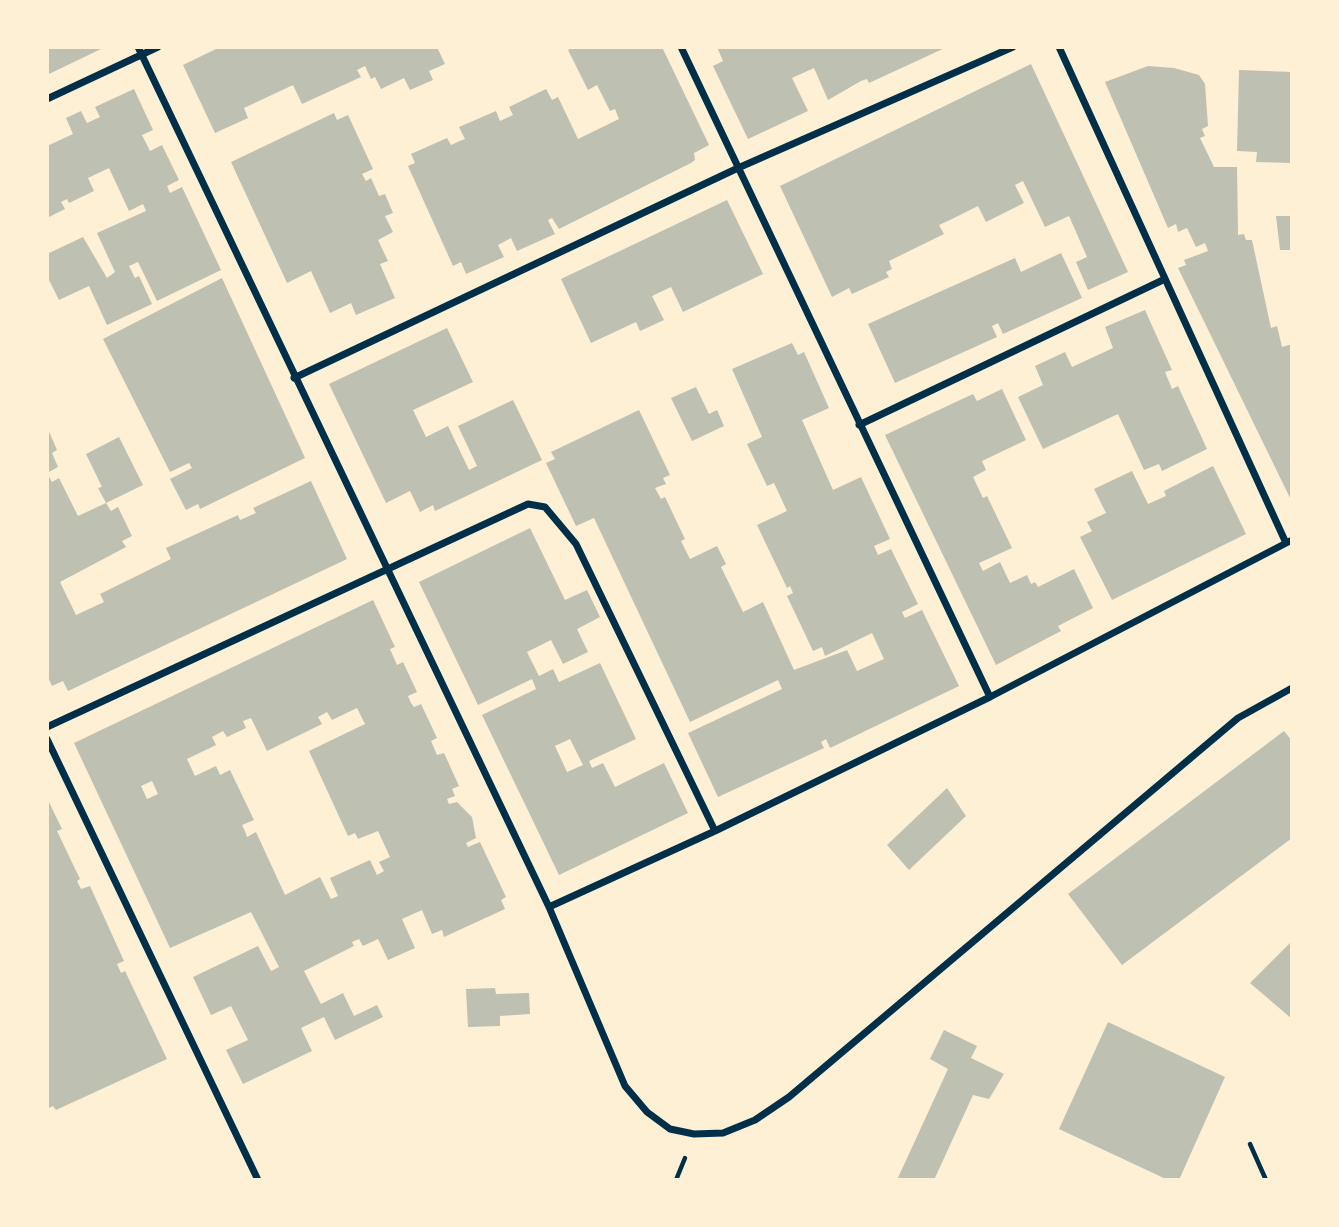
<!DOCTYPE html>
<html>
<head>
<meta charset="utf-8">
<style>
	body { margin:0 }
	#map { position:relative; width:1339px; height:1227px; overflow:hidden; background:#fdf0d5; font-family:"Libre Baskerville",serif }
	canvas { display:block }
	.frame { position:absolute; inset:0; border:49px solid #fdf0d5; pointer-events:none }
</style>
</head>
<body>
<div id="map">
<canvas width="1339" height="1227"></canvas>
<div class="frame"></div>
</div>
<script>
const context = document.querySelector('canvas').getContext('2d');
context.lineJoin = 'round';
function fillPath(path, color) {
  context.fillStyle = color;
  context.fill(path, 'evenodd');
}
function poly(rows) {
  const path = new Path2D();
  for (const r of rows) {
    path.moveTo(r[0], r[1]);
    for (let i = 2; i < r.length; i += 2) path.lineTo(r[i], r[i + 1]);
  }
  return path;
}
function stroke(path, color, width, dash) {
  context.strokeStyle = color;
  context.lineWidth = width;
  context.lineCap = dash ? 'butt' : 'round';
  context.setLineDash(dash || []);
  context.stroke(path);
}
fillPath(poly([
	[47,47,105,47,47,75],
	[220,47,437,47,445,64,429,71,433,80,410,90,404,78,381,89,375,77,371,79,365,66,357,70,361,77,302,104,293,85,244,108,248,118,215,133,183,65],
	[574,47,662,47,709,145,694,153,695,160,691,163,559,229,552,218,548,220,555,234,517,251,511,238,498,245,504,257,466,274,461,262,453,266,408,166,415,163,411,154,447,138,451,145,460,141,465,139,459,127,496,111,500,121,513,115,509,107,546,89,552,100,558,97,578,139,619,119,615,109,610,111,597,85,588,90,568,50],
	[717,47,947,47,869,83,867,79,861,81,828,100,814,68,792,78,808,111,748,139,713,66,723,61],
	[1031,64,1128,272,1088,290,1076,262,1087,257,1069,216,1045,227,1023,181,1015,185,1024,203,986,222,978,206,950,220,939,225,944,234,889,261,892,269,886,272,889,277,852,294,849,288,832,297,780,186],
	[1148,66,1174,68,1199,75,1205,84,1208,126,1202,129,1205,136,1200,138,1214,167,1237,167,1238,235,1244,234,1246,240,1252,240,1271,328,1277,326,1282,347,1292,344,1292,502,1178,268,1186,265,1184,260,1208,251,1205,243,1196,247,1187,228,1178,232,1176,224,1168,228,1105,82],
	[1239,70,1292,72,1292,163,1256,162,1257,152,1237,151],
	[134,89,153,130,142,135,150,151,162,145,179,180,167,186,170,193,182,187,221,270,157,301,138,262,129,266,135,278,139,276,152,304,107,325,89,286,59,300,47,276,47,254,83,237,107,278,115,272,97,233,146,211,143,204,129,211,109,168,88,178,94,191,69,203,67,199,61,202,65,209,47,218,47,146,73,134,66,118,81,111,87,123,100,117,95,107],
	[334,113,337,120,348,115,373,169,362,174,366,181,371,178,379,196,385,194,393,213,385,216,393,232,378,240,388,261,380,264,395,298,356,315,351,303,330,313,311,271,287,283,231,162],
	[727,200,763,274,683,312,671,287,652,296,664,320,640,331,636,322,591,343,561,279],
	[1276,216,1292,216,1292,250,1280,250],
	[1061,253,1082,298,1003,334,998,323,992,326,997,337,895,383,868,324,1015,258,1021,272],
	[222,278,305,458,200,509,198,504,186,510,170,479,192,468,189,463,170,472,103,339],
	[1145,310,1172,370,1165,372,1172,389,1178,386,1207,449,1162,471,1159,464,1144,470,1118,414,1043,449,1018,397,1043,385,1035,366,1065,352,1072,367,1113,348,1105,327],
	[447,328,473,382,413,410,426,437,448,426,469,470,477,466,458,426,513,400,542,460,435,511,433,505,420,512,410,491,386,503,329,384],
	[792,343,798,355,804,352,829,408,802,420,833,490,861,477,890,539,874,546,878,555,891,549,918,604,902,612,905,618,922,610,959,686,830,748,826,739,821,742,824,748,718,797,688,733,782,689,778,680,690,722,594,518,576,526,546,463,555,459,551,452,639,410,670,475,663,478,666,484,655,488,661,499,665,497,685,539,681,541,690,559,717,546,726,564,721,567,743,612,763,602,794,670,847,650,857,671,884,659,872,633,825,656,822,647,813,651,787,596,793,593,790,586,787,588,757,525,787,511,774,483,767,486,747,444,762,437,732,369],
	[696,387,709,414,717,410,724,426,692,441,671,398],
	[1002,389,1026,440,982,461,986,470,973,477,983,498,987,496,1012,548,979,563,983,571,1000,562,1010,583,1027,575,1031,584,1035,582,1038,587,1074,569,1093,608,1058,626,1061,631,996,665,885,435,973,394,977,401],
	[47,427,57,450,52,453,58,467,47,473],
	[119,437,143,485,106,503,98,488,102,487,86,454],
	[1213,466,1246,534,1112,600,1080,537,1092,531,1087,522,1106,513,1094,489,1132,471,1148,504,1166,496,1164,491],
	[47,473,52,482,59,478,78,516,106,503,111,511,118,507,132,536,122,541,126,547,60,582,76,615,104,602,100,594,171,559,166,548,238,515,240,520,256,513,253,508,311,481,347,559,68,691,63,681,52,686,47,675],
	[530,528,565,600,587,590,600,617,577,629,588,652,563,664,551,640,527,652,539,676,553,669,559,682,600,663,636,739,589,761,592,768,603,763,615,787,664,763,688,813,559,875,482,715,536,689,532,679,478,705,419,582],
	[570,739,583,765,567,772,555,746],
	[373,600,395,647,390,649,397,665,403,662,417,692,408,696,411,703,414,707,421,704,437,738,431,741,437,755,444,753,459,786,452,789,455,796,447,799,449,804,457,802,472,817,476,838,466,843,468,847,480,842,506,897,501,900,505,909,444,937,442,930,432,934,422,910,402,919,415,948,388,960,378,939,363,946,359,939,352,942,354,946,304,971,321,1004,343,993,354,1016,377,1005,383,1017,335,1040,324,1017,301,1028,312,1051,243,1084,226,1050,248,1040,231,1006,211,1015,193,977,258,946,271,971,279,967,251,912,170,948,74,743],
	[357,708,365,724,309,751,348,836,355,833,358,839,378,831,390,857,379,862,384,871,377,875,370,860,330,878,338,896,331,899,320,877,285,895,256,832,247,837,245,831,242,825,254,820,230,770,220,775,216,766,195,776,187,759,216,745,212,737,223,731,227,737,246,728,243,721,251,718,267,751,322,724,318,717,327,712,332,720],
	[152,781,158,794,147,799,141,786],
	[1284,731,1292,741,1292,838,1122,965,1068,894],
	[947,788,966,816,909,870,887,845],
	[47,798,62,829,57,831,80,879,77,881,81,889,90,886,124,961,117,964,121,973,125,971,167,1059,56,1110,53,1106,47,1109],
	[1292,941,1292,1019,1250,983],
	[495,988,496,994,529,993,530,1014,500,1016,500,1026,468,1027,466,989],
	[1108,1022,1225,1077,1179,1180,1168,1180,1059,1129],
	[944,1030,977,1046,971,1058,1004,1074,989,1099,973,1095,934,1180,897,1180,948,1069,930,1059]
]), '#bec0b2');
stroke(poly([
	[1250,1144,1266,1180],
	[676,1180,685,1158]
]), '#003049', 4.5);
stroke(poly([
	[138,47,549,907,625,1086,647,1112,670,1129,694,1134,723,1133,755,1120,789,1097,1238,718,1292,688],
	[681,47,990,697],
	[1059,47,1286,543],
	[47,99,158,47],
	[294,378,738,168,1013,47],
	[859,425,1165,279],
	[47,727,528,504,545,507,576,544,715,831],
	[47,739,258,1180],
	[549,907,715,831,990,697,1292,540]
]), '#003049', 7);
</script>
</body>
</html>
